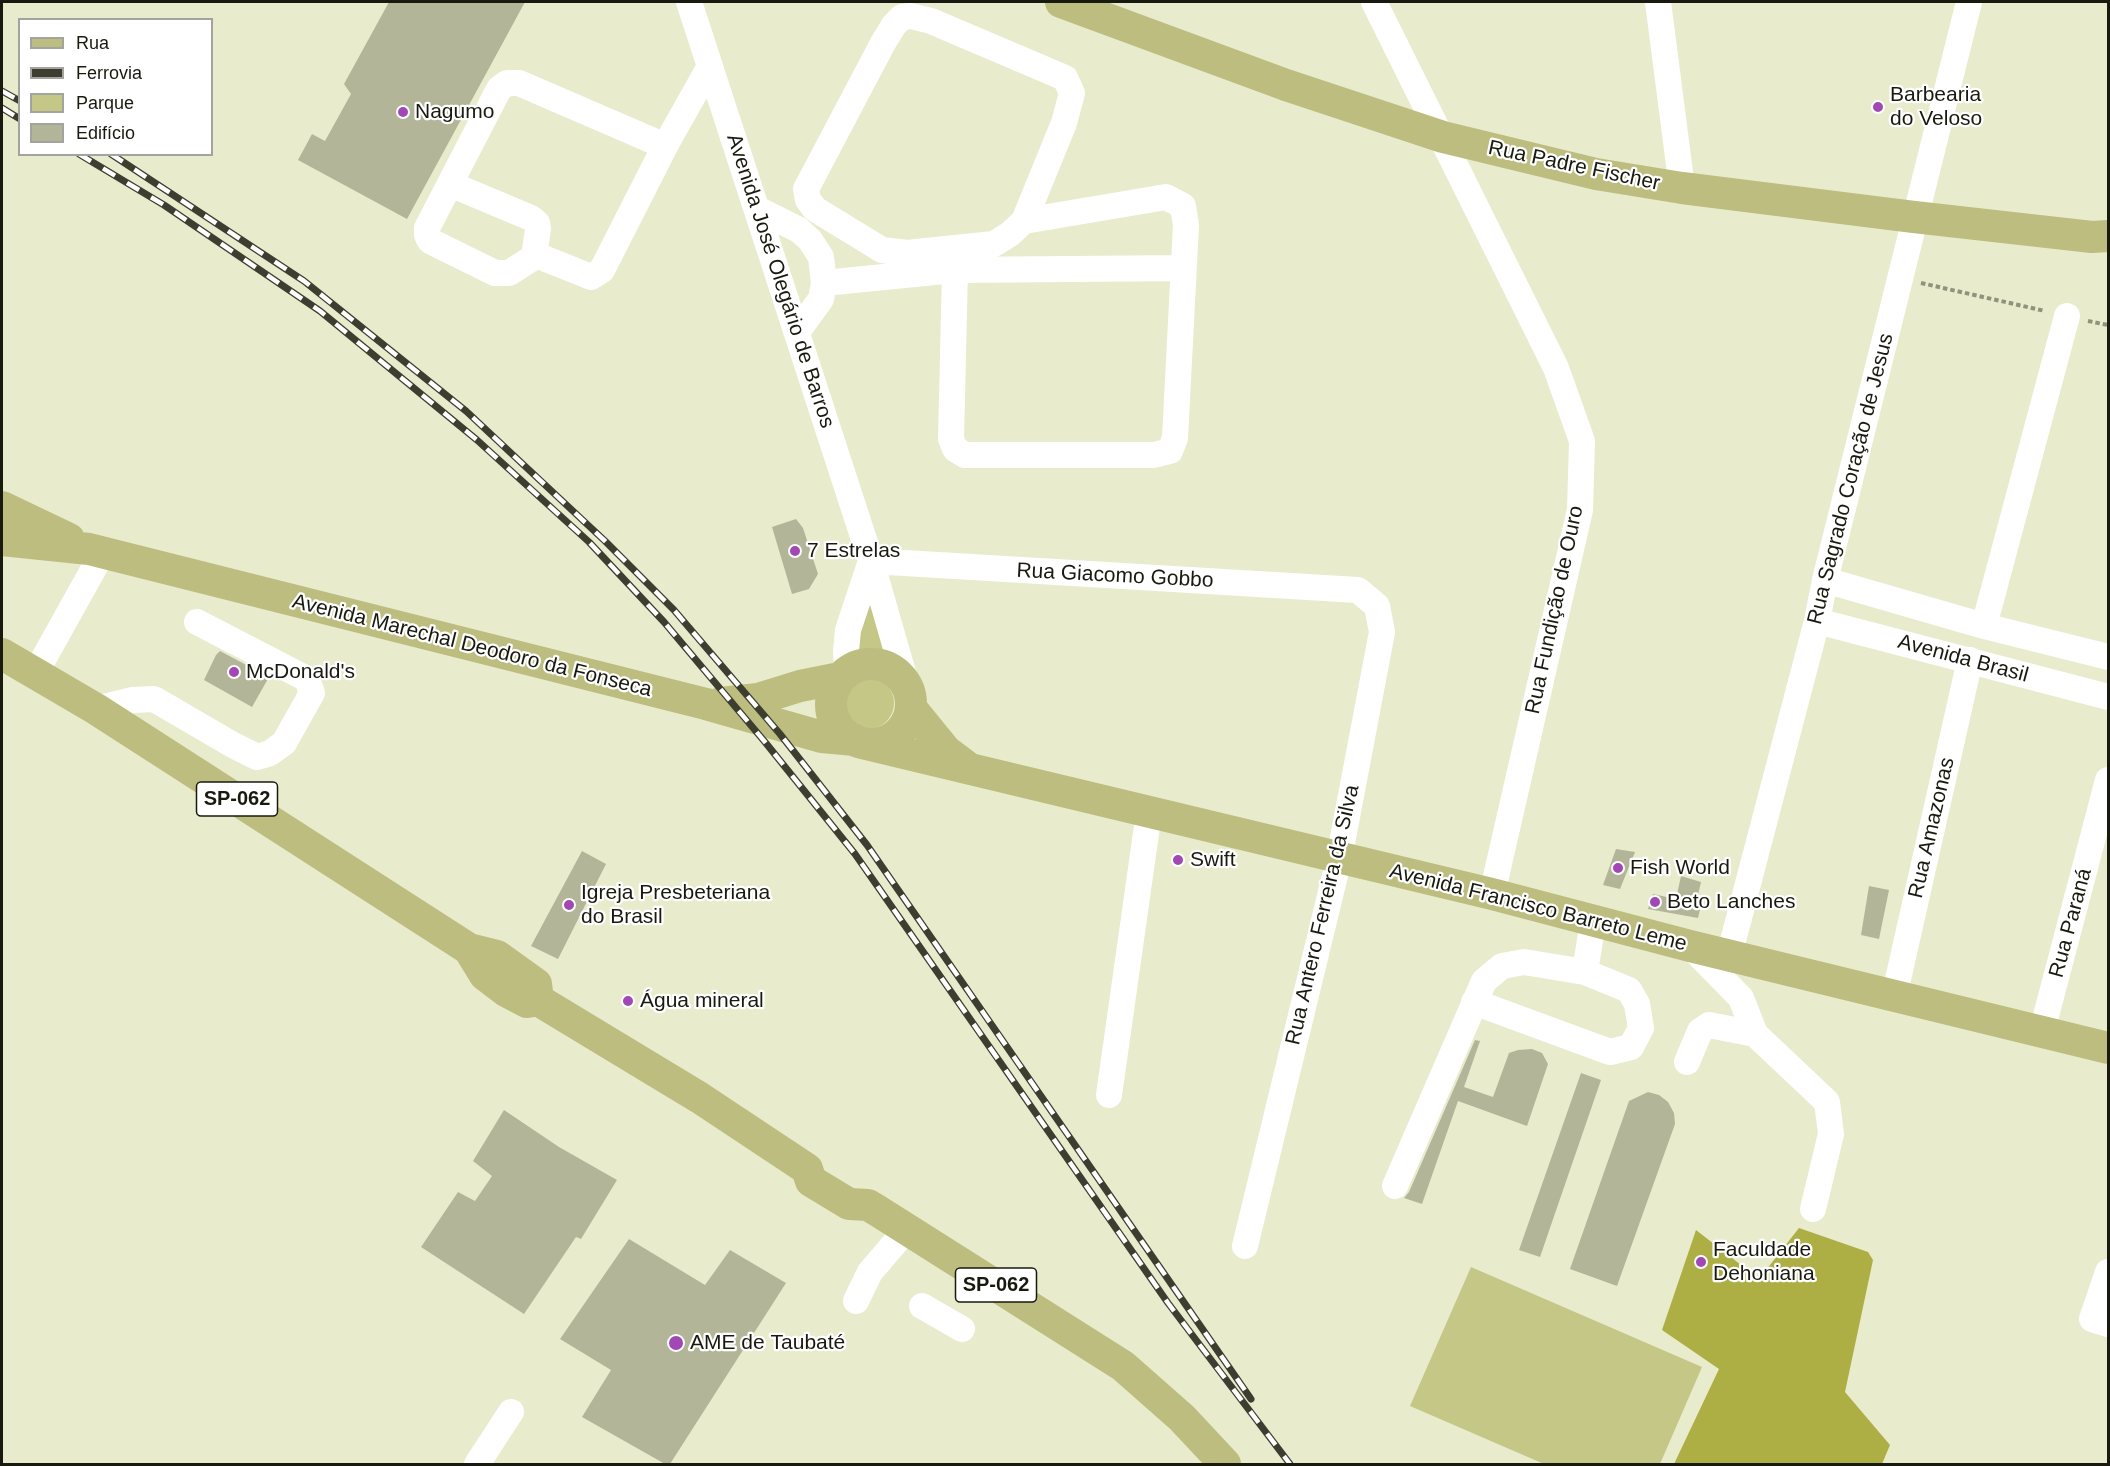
<!DOCTYPE html>
<html>
<head>
<meta charset="utf-8">
<style>
	body { margin:0 }
	#map { position:relative; width:2110px; height:1466px; overflow:hidden; background:#e9ebcd; font-family:Helvetica,sans-serif }
	canvas { display:block }
	.frame { position:absolute; inset:0; border:3px solid #191a0f; pointer-events:none }
	.legend { position:absolute; left:18px; top:18px; width:195px; height:138px; box-sizing:border-box; background:#fff; border:2px solid #a3a39f; margin:0; padding:8px 10px; list-style:none; font-size:18px; color:#191a0f }
	.legend li { display:flex; align-items:center; gap:12px; height:30px }
	.legend b { width:30px; border:2px solid #a3a39f }
</style>
</head>
<body>
<div id="map">
<canvas width="2110" height="1466"></canvas>
<div class="frame"></div>
<ul class="legend">
<li><b style="height:8px;background:#bcbd7f"></b>Rua</li>
<li><b style="height:8px;background:#3d3e30"></b>Ferrovia</li>
<li><b style="height:16px;background:#c4c785"></b>Parque</li>
<li><b style="height:16px;background:#b3b598"></b>Edifício</li>
</ul>
</div>
<script>
const context = document.querySelector('canvas').getContext('2d');
context.lineJoin = 'round';
function fillPath(path, color) {
  context.fillStyle = color;
  context.fill(path, 'evenodd');
}
function poly(rows) {
  const path = new Path2D();
  for (const r of rows) {
    if (r.length === 3) {
      path.moveTo(r[0] + r[2], r[1]);
      path.arc(r[0], r[1], r[2], 0, 2 * Math.PI);
      continue;
    }
    path.moveTo(r[0], r[1]);
    for (let i = 2; i < r.length; i += 2) path.lineTo(r[i], r[i + 1]);
  }
  return path;
}
function stroke(path, color, width, dash) {
  context.strokeStyle = color;
  context.lineWidth = width;
  context.lineCap = dash ? 'butt' : 'round';
  context.setLineDash(dash || []);
  context.stroke(path);
}
function drawText(font, color, halo, rows, align = 'center') {
  context.font = font + ' Helvetica,sans-serif';
  context.lineWidth = 4.5;
  context.setLineDash([]);
  context.textBaseline = 'middle';
  context.strokeStyle = halo;
  context.fillStyle = color;
  for (const [text, x, y, turn = 0] of rows) {
    context.save();
    context.translate(x, y);
    context.rotate((+turn || 0) * Math.PI / 180);
    context.textAlign = isNaN(turn) ? turn : align;
    if (halo) context.strokeText(text, 0, 0);
    context.fillText(text, 0, 0);
    context.restore();
  }
}
fillPath(poly([
	[868,597,892,662,870,656,850,656],
	[868,703,26],
	[1471,1267,1702,1367,1660,1464,1544,1464,1410,1406]
]), '#c4c785');
fillPath(poly([
	[1799,1228,1868,1252,1873,1260,1845,1392,1890,1445,1882,1464,1674,1464,1719,1369,1662,1330,1696,1230,1759,1279]
]), '#adaf44');
fillPath(poly([
	[389,2,525,2,407,219,298,160,312,134,325,141,351,94,344,84],
	[796,519,803,528,818,574,809,589,792,594,772,527],
	[220,651,269,677,252,707,204,680,216,655],
	[1616,849,1635,852,1620,889,1603,885],
	[582,851,606,864,558,959,531,946],
	[1681,876,1701,882,1696,904,1701,905,1698,918,1648,909,1653,894,1676,899],
	[1869,886,1889,890,1879,939,1861,935],
	[1475,1040,1480,1041,1464,1087,1493,1097,1509,1053,1518,1050,1532,1049,1542,1053,1548,1064,1527,1126,1458,1101,1422,1204,1404,1198,1409,1192],
	[1581,1073,1601,1080,1540,1257,1519,1250],
	[1648,1092,1659,1095,1668,1102,1674,1113,1675,1124,1617,1286,1570,1269,1629,1101],
	[504,1110,559,1147,617,1180,581,1239,576,1237,524,1314,421,1247,458,1192,475,1201,492,1176,473,1161],
	[629,1239,705,1285,730,1250,786,1283,670,1464,665,1464,582,1417,611,1370,560,1339]
]), '#b3b598');
stroke(poly([
	[1921,283,2045,311],
	[2088,321,2108,325]
]), '#91927c', 4, [4.5, 3]);
stroke(poly([
	[689,2,871,561,906,683],
	[1374,2,1556,368,1582,441,1580,510,1492,894],
	[1658,2,1682,188],
	[665,146,519,83,507,83,499,89,427,228,427,235,430,241,495,273,509,273,534,257,541,257,591,277,602,270,665,146,710,66],
	[450,184,531,218,537,223,538,229,534,257],
	[757,209,799,230,810,240,821,257,824,283,821,299,797,332],
	[952,249,955,270,951,439,955,449,965,455,1154,455,1170,451,1175,438,1186,225,1183,206,1166,197,1024,221,1010,234,994,244,907,253,882,250,815,209,808,200,806,189,883,43,894,25,902,17,911,16,931,21,1065,78,1072,93,1064,123,1024,221],
	[824,283,955,270,1183,268],
	[871,561,1358,590,1377,606,1382,632,1339,859,1245,1246],
	[1825,580,1984,626,2108,657],
	[1817,621,2108,697],
	[1984,626,2067,316],
	[847,672,846,651,848,630,871,561],
	[35,674,103,552],
	[96,709,133,700,154,699,233,745,257,757,270,753,284,743,312,693,307,679,197,622],
	[1690,946,1741,998,1755,1034,1827,1102,1831,1134,1813,1209],
	[1729,956,1817,621,1825,580,1969,2],
	[1894,997,1970,660],
	[1474,1002,1610,1052,1631,1047,1641,1028,1637,1004,1629,990,1585,972],
	[2042,1031,2108,780],
	[1687,1062,1700,1031,1709,1025,1755,1034],
	[1109,1095,1149,812],
	[1395,1186,1484,981,1502,966,1524,962,1585,972,1593,921],
	[2108,1272,2092,1319,2108,1324],
	[856,1301,870,1272,907,1229],
	[922,1306,962,1329],
	[477,1464,511,1412]
]), '#fff', 26);
stroke(poly([
	[1061,2,1286,85,1443,137,1596,174,1682,188,1914,217,2092,237,2108,236],
	[2,507,69,539],
	[2,540,89,549,706,704,822,737,855,740],
	[2,654,96,709,469,949,497,956,536,984,538,1000],
	[871,704,40],
	[721,703,758,699,800,686,840,678],
	[911,708,946,751,966,766],
	[866,744,1492,894,1690,946,2108,1048],
	[469,949,485,975,506,991,527,1002,538,1000],
	[538,1000,700,1098,807,1169,811,1181,849,1204,868,1205,878,1211,1123,1366,1182,1418,1225,1464]
]), '#bcbd7f', 32);
const rail = poly([
	[2,91,20,101],
	[2,108,20,119],
	[79,154,164,205,320,311,477,440,589,542,664,622,765,742,855,854,1168,1303,1290,1464],
	[111,154,304,281,466,411,605,541,674,610,780,734,867,845,1251,1399]
]);
stroke(rail, '#3d3e30', 7);
stroke(rail, '#fff', 4.5, [14]);
for (const [x, y, r, color] of [
	[1878,107,6,"#a148b4"],
	[403,112,6,"#a148b4"],
	[795,551,6,"#a148b4"],
	[234,672,6,"#a148b4"],
	[1178,860,6,"#a148b4"],
	[1618,868,6,"#a148b4"],
	[1655,902,6,"#a148b4"],
	[569,905,6,"#a148b4"],
	[628,1001,6,"#a148b4"],
	[1701,1262,6,"#a148b4"],
	[676,1343,8,"#a148b4"]
]) {
  const dot = new Path2D();
  dot.arc(x, y, r, 0, 2 * Math.PI);
  context.fillStyle = color;
  context.fill(dot);
  stroke(dot, '#fff', 2);
}
for (const [x, y, w] of [
	[237,799,81],
	[996,1285,81]
]) {
  const box = new Path2D();
  box.roundRect(x - w / 2, y - 17, w, 34, 4.5);
  context.fillStyle = '#fff';
  context.fill(box);
  stroke(box, '#191a0f', 1.5);
}
drawText('bold 20px', '#191a0f', null, [
	["SP-062",237,799],
	["SP-062",996,1285]
]);
drawText('21px', '#191a0f', '#fff', [
	["Barbearia",1890,95],
	["do Veloso",1890,119],
	["Nagumo",415,112],
	["7 Estrelas",807,551],
	["McDonald's",246,672],
	["Swift",1190,860],
	["Fish World",1630,868],
	["Igreja Presbeteriana",581,893],
	["do Brasil",581,917],
	["Beto Lanches",1667,902],
	["Água mineral",640,1001],
	["Faculdade",1713,1250],
	["Dehoniana",1713,1274],
	["AME de Taubaté",690,1343]
], 'left');
drawText('21px', '#191a0f', '#fff', [
	["Rua Padre Fischer",1574,166,12],
	["Avenida José Olegário de Barros",780,281,72],
	["Rua Sagrado Coração de Jesus",1851,479,-76],
	["Rua Giacomo Gobbo",1115,576,3],
	["Rua Fundição de Ouro",1555,610,-78],
	["Avenida Marechal Deodoro da Fonseca",472,646,14],
	["Avenida Brasil",1963,659,15],
	["Rua Amazonas",1932,828,-77],
	["Avenida Francisco Barreto Leme",1538,908,14],
	["Rua Antero Ferreira da Silva",1323,915,-77],
	["Rua Paraná",2071,923,-75]
]);
</script>
</body>
</html>
